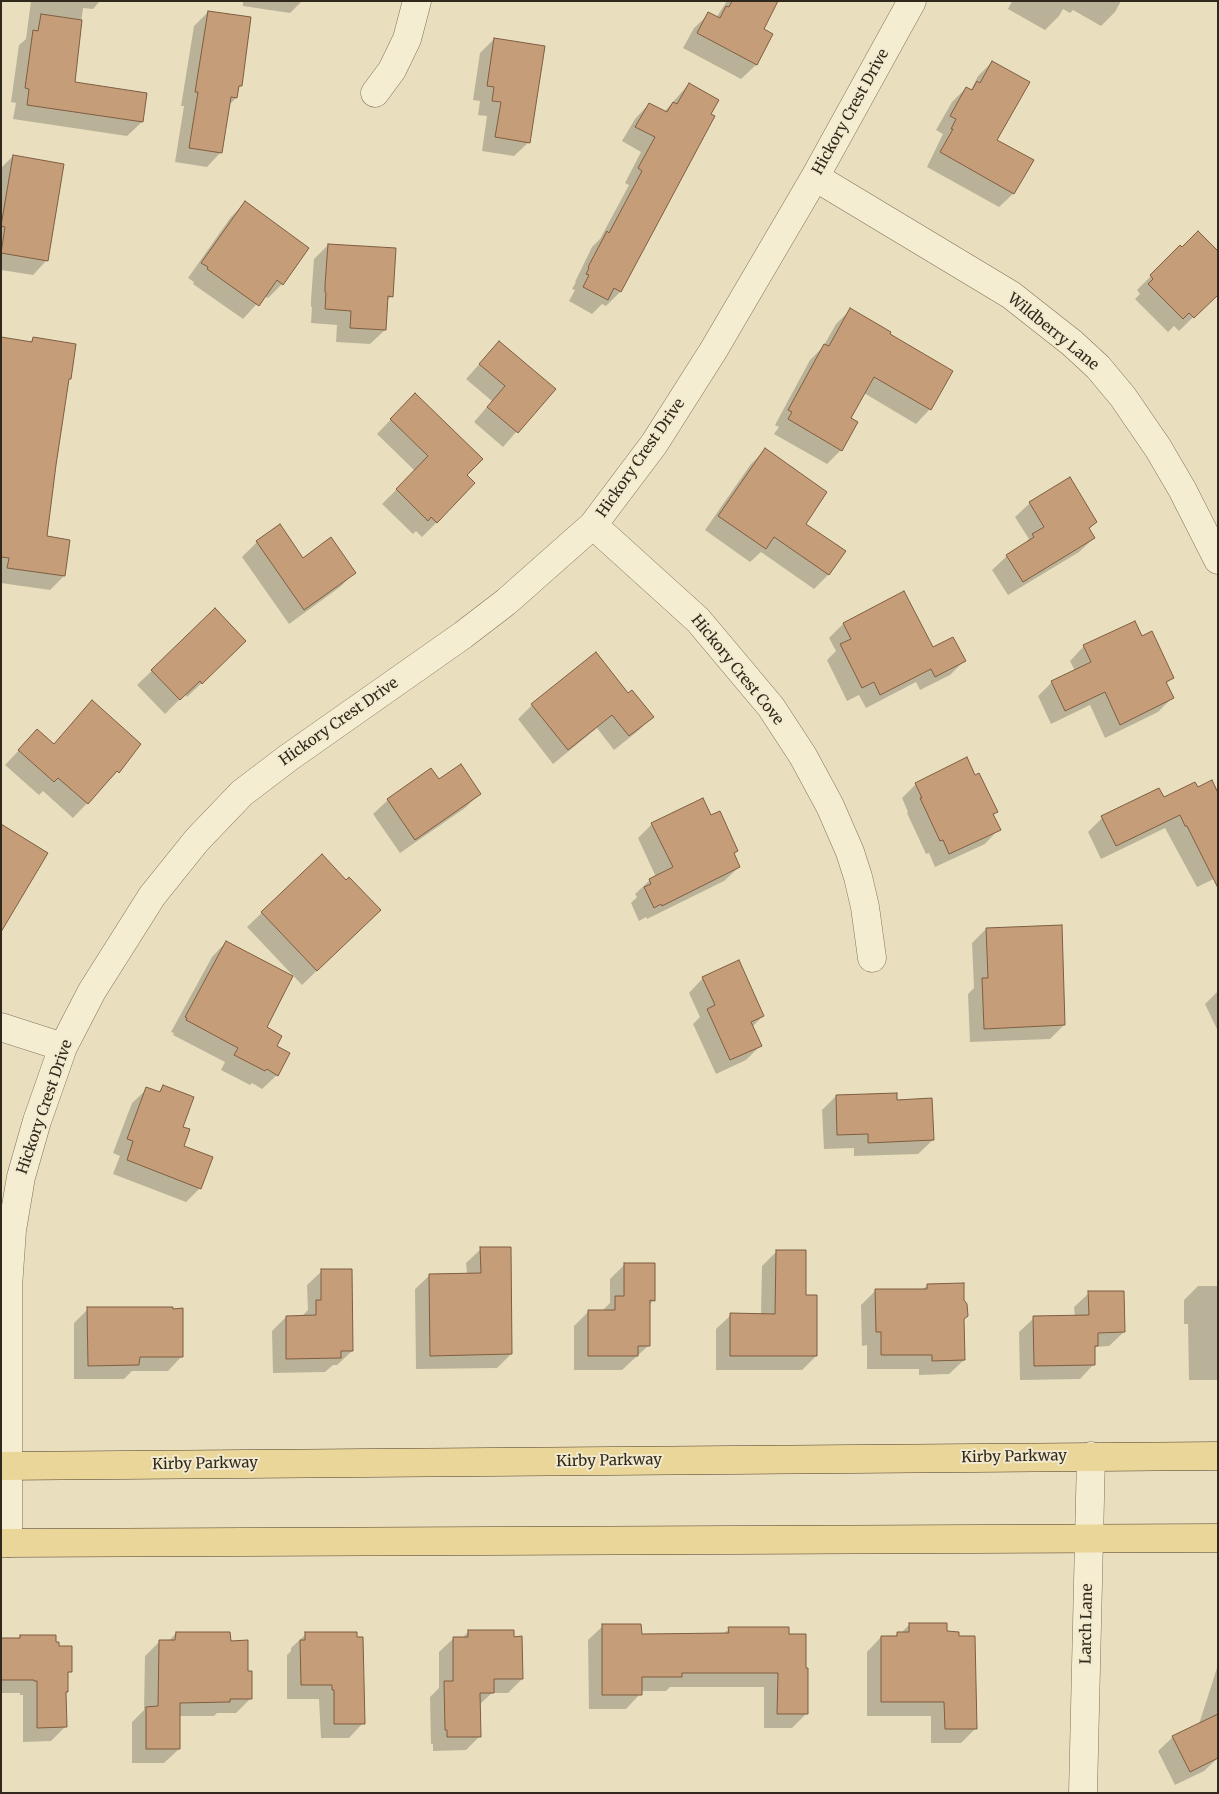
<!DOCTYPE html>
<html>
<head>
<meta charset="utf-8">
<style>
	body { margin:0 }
	#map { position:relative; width:1219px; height:1794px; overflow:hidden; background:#e9dfbf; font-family:Merriweather,serif }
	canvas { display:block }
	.frame { position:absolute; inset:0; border:2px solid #31281c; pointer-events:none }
</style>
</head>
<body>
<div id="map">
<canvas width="1219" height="1794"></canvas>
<div class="frame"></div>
</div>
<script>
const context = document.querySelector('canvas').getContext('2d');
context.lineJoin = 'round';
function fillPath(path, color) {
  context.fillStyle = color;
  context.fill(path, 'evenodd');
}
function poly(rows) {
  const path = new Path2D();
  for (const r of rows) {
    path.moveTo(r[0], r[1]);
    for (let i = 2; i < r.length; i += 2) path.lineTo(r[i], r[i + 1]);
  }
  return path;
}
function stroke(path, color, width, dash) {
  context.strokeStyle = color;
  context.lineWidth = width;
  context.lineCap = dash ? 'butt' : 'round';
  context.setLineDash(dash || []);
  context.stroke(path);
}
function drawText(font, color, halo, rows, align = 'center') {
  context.font = font + ' Merriweather,serif';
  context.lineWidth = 4;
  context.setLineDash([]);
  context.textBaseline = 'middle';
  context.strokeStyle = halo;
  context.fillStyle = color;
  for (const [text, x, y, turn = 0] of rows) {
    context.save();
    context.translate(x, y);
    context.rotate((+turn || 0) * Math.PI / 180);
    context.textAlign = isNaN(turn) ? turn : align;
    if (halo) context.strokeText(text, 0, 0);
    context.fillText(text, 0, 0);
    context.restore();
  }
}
fillPath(poly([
	[31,1,100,1,93,9,83,8,73,84,142,122,127,136,13,119,16,103,11,102,19,45,26,39],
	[243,1,302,1,290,13,243,6],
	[727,1,777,1,762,29,772,35,756,65,741,79,683,48,694,28,709,14,716,18],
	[1012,1,1121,1,1115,12,1101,26,1073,10,1070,13,1063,9,1059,16,1045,30,1008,9],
	[208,12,251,19,241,85,237,89,236,98,229,105,221,152,207,167,175,162,184,106,181,106,194,26],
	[494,39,529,142,514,156,482,151,487,116,478,115,480,101,473,100,480,53],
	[992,62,996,140,1014,193,999,207,927,167,943,134,936,130,952,102,966,88,971,90,978,76],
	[689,84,620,292,606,306,602,304,592,314,569,301,575,290,572,289,576,282,575,282,592,247,600,239,629,185,625,183,641,152,622,141,635,119,649,104,664,112],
	[13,156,47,260,33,275,1,270,1,168],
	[245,203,282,284,268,298,264,296,243,319,193,284,194,282,188,278,231,217],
	[328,245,392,296,386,301,385,330,370,344,336,342,337,325,311,323,312,307,311,307,311,300,314,259],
	[1180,247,1218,293,1179,331,1174,326,1168,332,1135,299,1140,294,1137,290],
	[850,310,888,334,930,409,916,424,864,393,849,419,841,450,827,464,774,434,779,427,775,425,810,360,823,347,836,324],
	[1,338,29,342,33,339,70,378,67,381,46,538,64,576,50,590,1,583],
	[499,342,554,389,503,447,474,422,492,401,466,379],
	[401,409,465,475,437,522,422,537,416,531,413,534,382,504,415,471,377,434],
	[765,450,804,524,844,551,828,575,814,589,761,552,750,562,705,530,751,464],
	[1030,503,1096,522,1088,530,1094,538,1079,552,1008,595,992,570,1007,556,1021,547,1029,539,1015,517],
	[280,526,302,559,354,573,340,587,289,624,242,557,257,542],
	[904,593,932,649,964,661,950,675,920,690,916,682,866,708,859,695,847,701,827,660,836,651,829,638,843,624],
	[215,610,230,656,187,697,185,694,165,714,137,685],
	[1141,638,1172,678,1166,684,1172,698,1158,712,1105,738,1090,705,1051,724,1038,696,1052,682,1075,671,1070,661,1084,646],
	[628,695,652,717,638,731,614,750,597,728,553,764,518,719,532,705],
	[37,731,53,745,130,755,132,756,73,818,43,791,39,795,5,765],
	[975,777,996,812,993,816,999,829,985,844,935,867,929,853,926,854,907,813,908,812,902,798,916,784],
	[1195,784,1218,877,1197,887,1165,828,1101,859,1088,832,1102,818,1163,799],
	[479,794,465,808,400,853,373,814,388,800],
	[652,824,733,854,739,867,724,881,647,919,646,917,639,921,631,903,637,897,635,894,650,880,656,877,638,838],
	[322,855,365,924,302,985,247,927],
	[986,929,1064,1025,1050,1039,970,1042,968,994,974,988,972,943],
	[226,942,276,1047,277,1075,262,1089,252,1083,250,1085,221,1070,225,1062,173,1035,174,1033,171,1032,212,957],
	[703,978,763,1016,752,1027,760,1046,746,1060,716,1074,693,1024,700,1017,689,993],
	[1218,991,1218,1028,1217,1029,1205,1004],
	[163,1087,181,1128,182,1147,200,1188,186,1202,113,1174,120,1156,113,1153,132,1103,147,1089,157,1093],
	[836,1096,896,1101,933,1140,918,1154,854,1156,854,1148,824,1149,822,1110],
	[481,1249,511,1354,497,1368,416,1369,415,1289,430,1275,467,1274,466,1263],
	[776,1252,805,1296,816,1356,802,1370,716,1370,716,1329,731,1315,761,1315,762,1266],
	[625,1264,654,1300,648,1306,649,1345,622,1370,574,1370,574,1326,588,1312,601,1312,610,1303,610,1279],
	[322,1271,352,1351,337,1365,333,1365,325,1372,273,1373,272,1331,286,1317,302,1316,308,1310,307,1285],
	[928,1285,963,1318,964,1360,949,1374,919,1375,919,1369,867,1369,867,1345,862,1346,861,1305,876,1290,922,1290],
	[1198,1286,1218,1286,1218,1380,1189,1380,1188,1324,1184,1324,1184,1300],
	[1089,1293,1124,1332,1109,1346,1095,1347,1094,1364,1080,1379,1020,1380,1019,1332,1034,1318,1075,1317,1074,1307],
	[88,1309,182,1356,168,1371,132,1371,124,1379,74,1379,74,1323],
	[909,1625,946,1633,975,1729,961,1743,931,1743,931,1716,867,1716,867,1652,881,1637,894,1637,898,1633,901,1633],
	[603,1626,640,1635,723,1634,729,1629,788,1635,807,1713,792,1728,764,1728,764,1687,670,1687,666,1691,640,1691,640,1694,626,1709,589,1709,588,1640],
	[468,1632,522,1679,508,1693,492,1693,479,1705,480,1736,466,1750,433,1751,433,1744,431,1744,430,1697,439,1688,439,1652,454,1638,462,1638],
	[176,1633,229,1642,247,1673,250,1699,236,1713,217,1713,214,1716,179,1716,179,1749,164,1763,132,1763,132,1722,144,1710,145,1656,159,1642,168,1642],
	[306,1634,363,1723,349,1738,321,1738,319,1699,287,1699,287,1655,291,1651,291,1648],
	[20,1636,55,1643,71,1671,66,1675,65,1727,51,1741,23,1742,23,1695,20,1695,20,1693,1,1693,1,1639,17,1639],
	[1218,1665,1218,1758,1204,1771,1175,1785,1158,1751,1173,1737,1199,1724]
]), '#0003');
const building = poly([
	[732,1,778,1,764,29,773,34,757,65,697,33,708,12,720,18,726,6,729,7,732,1],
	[208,11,251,17,242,86,239,86,237,98,231,97,222,153,189,148,198,92,195,92,208,11],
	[41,14,82,20,75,82,147,93,143,122,27,105,29,89,25,88,33,30,38,31,41,14],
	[494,38,545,46,530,143,495,137,501,102,492,101,494,87,487,86,494,38],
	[992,61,1030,82,997,140,1034,160,1014,194,940,152,953,129,951,129,956,119,950,116,966,87,972,90,977,81,980,83,992,61],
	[689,83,719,100,711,114,715,116,621,292,614,288,608,300,583,287,589,275,586,274,589,268,588,267,607,231,609,233,642,171,638,168,655,137,635,127,649,103,667,112,673,102,677,104,689,83],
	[13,155,64,164,48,261,1,253,5,227,1,226,13,155],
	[245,201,309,248,283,285,277,280,259,306,207,269,208,267,201,263,245,201],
	[1198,231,1218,251,1218,295,1194,318,1189,313,1183,319,1148,284,1153,279,1150,275,1180,245,1182,247,1198,231],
	[328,244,396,248,393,297,388,296,386,330,350,328,351,311,325,309,326,293,325,292,325,285,328,244],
	[850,308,891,332,890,334,953,371,931,410,874,377,851,418,858,422,842,451,788,419,792,412,788,410,824,344,829,346,850,308],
	[1,337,32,342,33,337,76,344,71,379,69,379,56,465,47,536,70,540,65,576,7,568,9,558,1,557,1,337],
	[499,341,556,389,518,433,487,407,505,386,479,364,499,341],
	[415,393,483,459,467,475,475,483,437,523,431,517,428,521,396,489,428,456,390,419,415,393],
	[765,448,827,492,806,524,846,551,829,575,774,537,766,549,718,516,765,448],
	[1070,477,1097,522,1089,528,1095,538,1023,582,1006,555,1034,537,1032,534,1044,527,1029,502,1070,477],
	[280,524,303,558,331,537,356,573,304,610,256,541,280,524],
	[904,591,933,647,953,637,966,661,935,677,931,669,880,695,874,682,862,688,840,644,851,639,843,623,904,591],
	[215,608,246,641,202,684,200,681,180,700,151,670,215,608],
	[1135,621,1142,636,1152,631,1174,678,1166,682,1174,698,1120,725,1105,692,1065,711,1051,681,1091,662,1083,645,1135,621],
	[596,652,628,693,632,690,654,717,629,736,612,715,568,750,531,704,596,652],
	[92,700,141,744,119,773,117,771,88,804,58,778,54,782,18,750,37,729,54,744,92,700],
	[967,757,975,775,979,773,998,812,993,814,1001,830,949,854,943,840,940,841,920,798,922,798,915,783,967,757],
	[461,764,481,794,415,840,387,799,431,768,439,779,461,764],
	[1212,780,1218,793,1218,888,1187,826,1185,826,1180,815,1116,846,1101,816,1159,788,1164,797,1195,782,1198,787,1212,780],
	[703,798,711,815,720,811,738,851,734,853,740,867,662,906,661,904,654,908,644,887,651,884,649,879,673,867,651,823,703,798],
	[1,824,48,853,1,932,1,824],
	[322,854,346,880,349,877,381,910,317,971,261,912,322,854],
	[1062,925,1065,1025,984,1029,982,978,988,978,986,928,1062,925],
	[226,941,293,976,267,1027,282,1036,277,1046,290,1053,278,1076,267,1069,265,1071,234,1055,238,1048,186,1020,187,1018,185,1017,226,941],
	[739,960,764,1016,751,1022,762,1046,730,1060,707,1009,715,1005,702,977,739,960],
	[163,1085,194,1097,183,1127,190,1129,184,1146,213,1157,201,1189,127,1160,133,1141,127,1139,146,1087,160,1092,163,1085],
	[897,1093,897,1100,932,1098,934,1140,868,1143,868,1134,837,1135,836,1095,897,1093],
	[480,1247,511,1247,512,1354,430,1356,429,1274,481,1273,480,1247],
	[776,1250,806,1250,806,1295,817,1295,817,1356,730,1356,730,1313,775,1314,776,1250],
	[624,1263,655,1263,655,1301,650,1300,650,1346,638,1346,638,1356,588,1356,588,1310,615,1310,615,1296,624,1296,624,1263],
	[321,1269,352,1269,353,1351,341,1351,341,1358,286,1359,286,1316,316,1315,316,1300,321,1300,321,1269],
	[964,1283,964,1300,967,1304,968,1316,964,1319,965,1360,932,1361,932,1355,881,1355,881,1332,876,1332,875,1289,927,1289,927,1284,964,1283],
	[1088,1291,1124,1291,1125,1332,1098,1333,1098,1346,1095,1346,1095,1365,1034,1366,1033,1316,1089,1315,1088,1291],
	[87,1307,173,1307,173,1309,183,1308,183,1357,140,1357,139,1365,88,1366,87,1307],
	[909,1623,947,1623,947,1631,959,1632,959,1636,975,1636,977,1729,945,1729,944,1702,881,1702,881,1636,897,1636,897,1632,909,1632,909,1623],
	[602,1624,641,1624,642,1634,729,1633,728,1627,789,1627,789,1634,806,1634,806,1668,808,1668,808,1714,777,1714,778,1673,682,1673,682,1677,642,1677,642,1695,602,1695,602,1624],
	[468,1630,514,1630,514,1637,522,1636,523,1679,494,1679,494,1693,480,1693,481,1737,447,1737,447,1730,445,1730,444,1681,453,1681,453,1637,468,1637,468,1630],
	[176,1632,230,1632,231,1641,248,1640,248,1671,252,1671,252,1699,230,1699,230,1702,180,1703,180,1749,146,1749,146,1707,158,1706,159,1640,175,1640,176,1632],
	[305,1632,357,1632,357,1637,363,1637,365,1724,334,1724,334,1690,332,1690,332,1685,301,1685,300,1640,305,1640,305,1632],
	[20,1635,56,1635,56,1642,59,1642,59,1646,72,1646,72,1672,68,1672,68,1692,66,1692,67,1727,37,1728,37,1681,34,1681,34,1680,1,1680,1,1638,20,1638,20,1635],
	[1218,1714,1218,1758,1190,1772,1172,1736,1218,1714]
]);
fillPath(building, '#c59d78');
stroke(building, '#7e5d41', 1);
const minor = poly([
	[375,93,392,70,407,39,417,1],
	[815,177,1011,295,1072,343,1098,367,1123,397,1158,448,1182,489,1218,560],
	[593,525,698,620,771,707,803,756,830,806,850,852,858,877,865,907,872,958],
	[1,1027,63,1047],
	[8,1543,8,1287,12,1230,21,1177,37,1121,63,1047,92,991,152,896,197,840,242,793,288,758,463,635,506,602,593,525,654,444,713,351,815,177,912,1],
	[1083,1793,1091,1456]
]);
const major = poly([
	[1,1466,1218,1456],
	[1,1543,1218,1538]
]);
stroke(minor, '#817159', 29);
stroke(major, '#4e3f2d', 29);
stroke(minor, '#f5edd2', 28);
stroke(major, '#ebd699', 28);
drawText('15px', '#31281c', '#f2eace', [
	["Hickory Crest Drive",851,112,-61],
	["Wildberry Lane",1053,332,39],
	["Hickory Crest Drive",641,458,-55],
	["Hickory Crest Cove",737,670,51],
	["Hickory Crest Drive",339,722,-35],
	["Hickory Crest Drive",45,1107,-71],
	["Kirby Parkway",1014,1457,-1],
	["Kirby Parkway",609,1461,-1],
	["Kirby Parkway",205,1464,-1],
	["Larch Lane",1087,1624,-89]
]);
</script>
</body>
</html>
